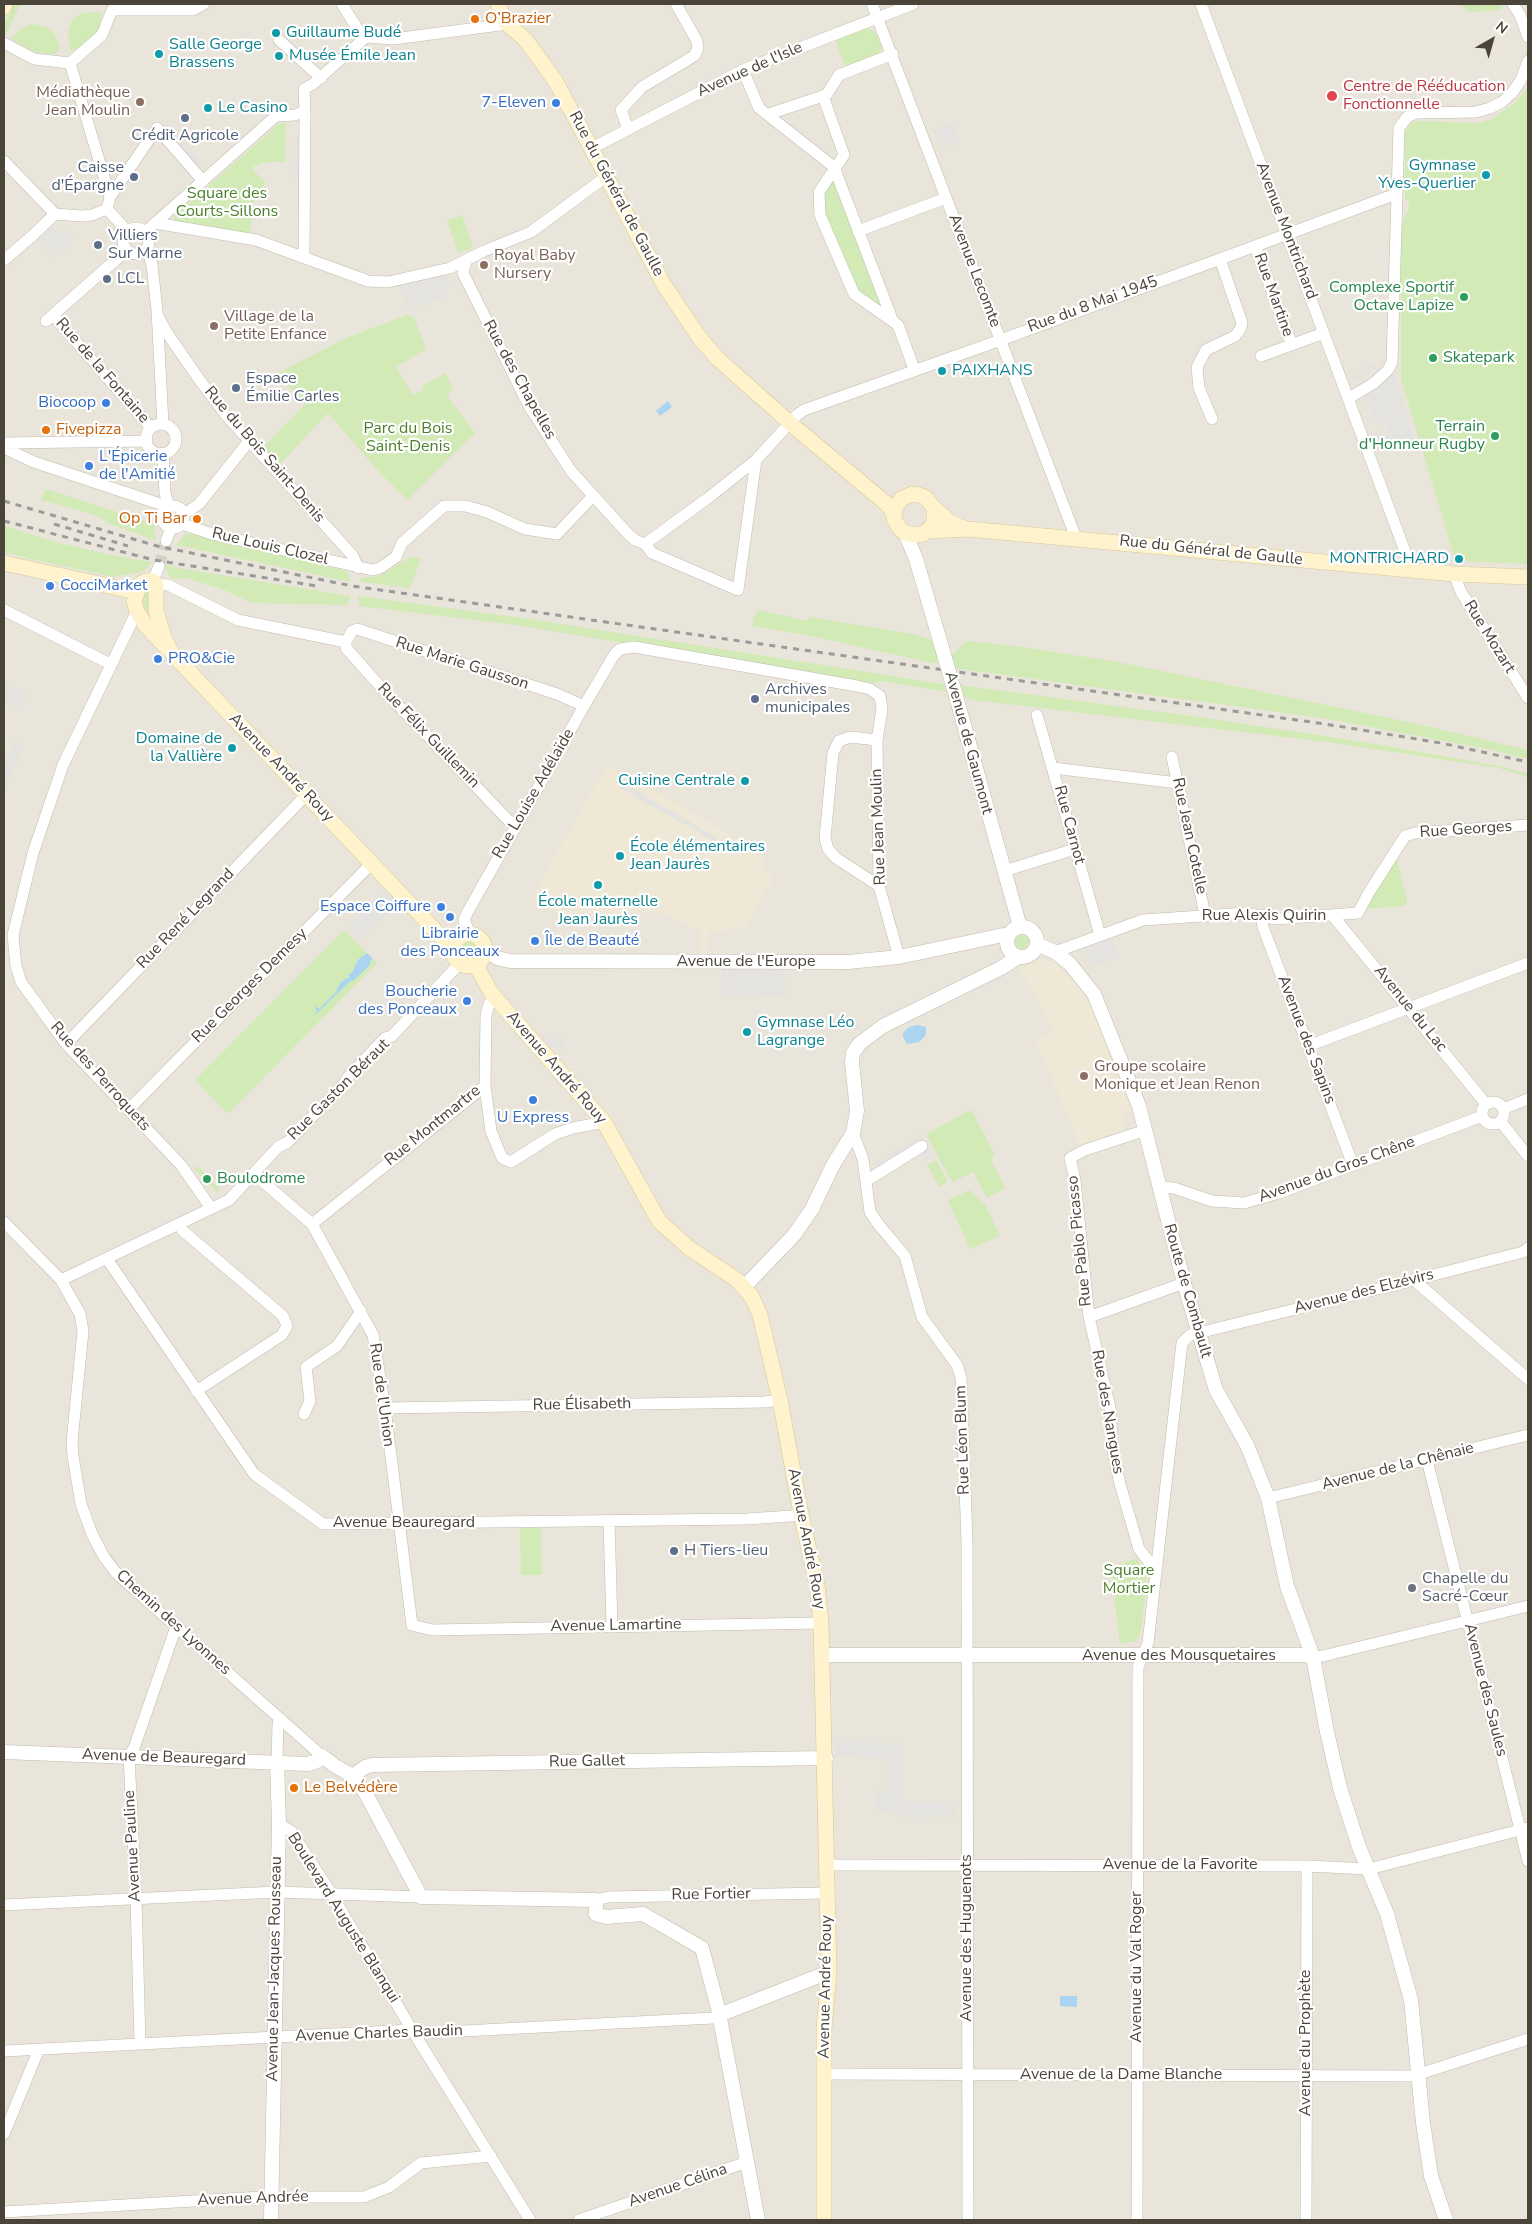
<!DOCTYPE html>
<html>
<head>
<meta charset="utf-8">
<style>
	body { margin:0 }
	#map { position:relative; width:1532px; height:2224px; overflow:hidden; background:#f6f3ec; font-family:"Nunito Sans",sans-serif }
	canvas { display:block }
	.frame { position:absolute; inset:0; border:5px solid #4b4439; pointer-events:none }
	.north { position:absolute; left:1467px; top:15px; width:50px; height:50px; -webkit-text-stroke:4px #fff; paint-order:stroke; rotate:38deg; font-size:14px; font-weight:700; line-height:20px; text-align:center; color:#4b4439 }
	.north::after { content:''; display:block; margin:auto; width:18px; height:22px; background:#4b4439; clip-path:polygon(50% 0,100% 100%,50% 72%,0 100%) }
</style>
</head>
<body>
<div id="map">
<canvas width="1532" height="2224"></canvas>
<div class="frame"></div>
<div class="north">N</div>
</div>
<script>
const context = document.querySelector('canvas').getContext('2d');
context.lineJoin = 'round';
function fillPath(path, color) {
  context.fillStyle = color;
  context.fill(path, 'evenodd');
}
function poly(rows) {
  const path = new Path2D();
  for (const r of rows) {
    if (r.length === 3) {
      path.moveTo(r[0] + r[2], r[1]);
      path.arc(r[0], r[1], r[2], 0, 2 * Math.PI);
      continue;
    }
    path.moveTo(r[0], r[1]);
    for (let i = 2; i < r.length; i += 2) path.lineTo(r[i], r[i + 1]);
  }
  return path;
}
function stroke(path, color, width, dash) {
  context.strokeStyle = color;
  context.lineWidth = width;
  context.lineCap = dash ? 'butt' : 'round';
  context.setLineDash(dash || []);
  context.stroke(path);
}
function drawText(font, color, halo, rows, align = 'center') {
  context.font = font + ' "Nunito Sans",sans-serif';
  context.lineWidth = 4.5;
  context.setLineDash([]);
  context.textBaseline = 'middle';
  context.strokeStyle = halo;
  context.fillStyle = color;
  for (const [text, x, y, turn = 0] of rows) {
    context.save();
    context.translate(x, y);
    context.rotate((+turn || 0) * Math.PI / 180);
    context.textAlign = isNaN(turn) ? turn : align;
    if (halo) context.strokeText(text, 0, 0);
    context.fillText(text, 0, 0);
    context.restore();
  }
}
fillPath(poly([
	[4,4,1528,4,1528,2220,4,2220]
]), '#eae5da');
fillPath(poly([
	[607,765,707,820,764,857,765,869,773,878,747,926,708,932,707,955,700,955,701,931,662,913,558,913,531,898],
	[1043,958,1057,965,1079,985,1095,1015,1132,1111,1125,1114,1123,1130,1080,1146,1036,1040,1053,1031,1020,968,1036,959]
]), '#efe8d6');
fillPath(poly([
	[10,4,20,4,6,35,4,24,12,9,8,7],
	[1460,4,1502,4,1501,10,1475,12,1468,12],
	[101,12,100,28,82,46,70,51,68,32,72,21,82,13],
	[33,24,48,28,54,33,60,48,54,55,33,51,10,38,24,27],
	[867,28,875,32,882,48,877,57,846,68,835,40],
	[1528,86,1528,564,1463,561,1463,556,1454,556,1401,379,1401,226,1408,211,1409,202,1405,199,1405,133,1410,124,1418,121,1479,123,1494,118,1516,102],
	[280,123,286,123,285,162,266,162,254,166,253,170,265,182,253,203,250,233,175,223,173,217],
	[834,167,892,319,854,294,820,215,819,192],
	[462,215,473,248,458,253,447,220],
	[407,315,414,318,426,349,396,367,413,395,424,389,422,386,446,373,453,390,446,394,475,433,407,500,381,474,328,413,280,464,263,447,305,405,278,373,346,338],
	[45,489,155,524,155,540,110,524,95,515,41,500],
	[4,526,60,543,115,556,152,562,144,571,114,577,27,558,4,552],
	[186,534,196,534,347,571,351,582,176,545],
	[411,557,421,559,410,588,360,582,362,578,379,576],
	[164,564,178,568,350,596,348,605,252,603,222,589,189,579,170,578],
	[148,585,150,609,144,611,139,601],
	[358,596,523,618,944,684,946,692,881,681,872,684,826,677,516,625,359,606],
	[759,610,808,621,810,617,913,634,934,641,937,654,937,664,806,635,752,626,755,615],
	[967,641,1023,647,1118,662,1418,724,1528,750,1528,759,1487,749,1323,718,953,668,950,657],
	[959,685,1199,717,1364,742,1499,766,1528,774,1528,777,1498,768,1327,742,973,700,961,696],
	[1394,859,1397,859,1407,901,1406,904,1403,906,1366,909,1366,907],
	[344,930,377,963,228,1114,195,1080],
	[1022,942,7],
	[469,949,7],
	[971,1110,995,1155,990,1159,1006,1188,987,1198,973,1172,952,1182,926,1134],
	[936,1160,948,1181,940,1187,927,1165],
	[198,1166,220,1189,217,1192,194,1169],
	[970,1190,985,1205,1000,1236,970,1249,948,1200],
	[520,1528,541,1528,542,1575,521,1575],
	[1137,1558,1147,1579,1141,1632,1136,1641,1120,1644,1111,1568]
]), '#d2eab5');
fillPath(poly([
	[167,122,203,164,198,169,161,126],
	[952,122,960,142,941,149,933,129],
	[303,128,303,177,294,177,296,134],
	[53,226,59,233,64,229,73,238,72,242,54,257,38,239],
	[447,276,450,287,444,290,447,297,421,307,418,304,409,312,399,284],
	[1373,363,1376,368,1355,382,1352,376],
	[1392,374,1395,376,1415,441,1392,448,1376,445,1369,432,1386,435,1389,432,1385,422,1377,425,1365,395],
	[4,683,27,692,21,709,4,702],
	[15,740,23,744,4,794,4,768],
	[623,783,718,838,715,842,620,788],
	[385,888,399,902,361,940,347,926],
	[1111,936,1119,956,1091,967,1083,947],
	[722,964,785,965,785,995,722,994],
	[563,1038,563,1049,546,1047,538,1039],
	[921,1135,935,1156,925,1162,922,1156,917,1155,882,1177,874,1164],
	[836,1742,903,1743,902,1802,955,1802,955,1817,901,1818,900,1810,875,1811,877,1791,887,1792,886,1758,836,1757]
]), '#e5e3e0');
fillPath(poly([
	[668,401,672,407,660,416,656,411],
	[367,953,372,958,369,966,354,980,349,982,314,1016,317,1011,315,1005,319,1009,336,992,340,983,345,979,349,978,349,974,352,973,358,960],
	[917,1025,926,1027,926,1035,919,1042,907,1044,903,1037,903,1033,909,1027],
	[1060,1996,1077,1996,1077,2007,1060,2006]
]), '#a9d4f2');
stroke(poly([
	[159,566,166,541]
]), '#d4d0c8', 11, [11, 5.5]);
const minor = poly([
	[342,4,360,33,366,37,394,39,507,24],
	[872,4,1076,538],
	[1201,4,1412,570],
	[1513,4,1520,15,1528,37],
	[279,40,321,78],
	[4,43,34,59,70,63,102,35,112,10,193,10,204,4],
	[70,63,110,197],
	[743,70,759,108,834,167,892,319],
	[823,96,844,155,819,192,820,215,854,294,898,325,913,366],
	[769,114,823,96,827,94,839,75,893,54],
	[628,129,621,110,642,87,689,59,695,55,698,48,697,41,676,4],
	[592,148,743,70,913,4],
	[4,161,55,214,81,216,92,215,107,209,110,197,157,128,203,181],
	[107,209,127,231],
	[155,223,256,240,368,281,388,282,450,268,484,251,531,232,607,176],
	[136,241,13],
	[858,231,946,198],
	[145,232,276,116,295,115,305,111,304,89,313,84,366,37],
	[1255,246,1292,345],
	[147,248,152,265,157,310,163,424],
	[304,258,305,111],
	[4,260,31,237,55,214],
	[466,261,463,273,529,406,571,471,629,535,635,540,645,544,652,553,738,590,756,460],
	[157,314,167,333,201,382,226,415,353,556,358,568],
	[53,315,151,428],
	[46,321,127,250],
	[1261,356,1324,333],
	[1349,398,1374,383,1388,370,1392,362,1399,128,1407,117,1417,113,1476,112,1490,108,1502,102,1512,93,1521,80,1528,61],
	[1212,419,1199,388,1197,367,1206,350,1235,336,1240,330,1242,323,1220,259],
	[161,439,15],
	[4,443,147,441],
	[4,448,34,462,169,507],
	[163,453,165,493,169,507],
	[173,517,11],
	[184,514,199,504,249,441],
	[182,524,212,534,373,570,380,568,396,557,402,543,444,506,465,506,487,512,525,529,557,534,593,496],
	[166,541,171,528],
	[645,544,708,498,756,460,797,415,804,410,998,341,1396,194],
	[1454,574,1461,592,1528,698],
	[153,581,159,566],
	[156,584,168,585,238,620,346,642],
	[4,610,110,664],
	[137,611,63,765,33,853,13,935,16,966,21,982,66,1044,181,1165,211,1208],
	[346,642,352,631,357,629,557,694,584,706],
	[346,642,346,648,379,685,508,820,517,825],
	[1037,715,1100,935],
	[877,740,850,737,839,741,833,753,825,838,828,849,836,858,879,886],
	[1172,757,1205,915],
	[1053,768,1178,783],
	[1004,871,1075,849],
	[1261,915,1263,927,1353,1165],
	[1333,916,1486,1104],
	[470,934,464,920,467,913,584,706,614,655,620,649,634,647,857,686,870,689,880,696,882,709,877,740,879,886,899,957],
	[1055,952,1143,920,1246,913,1276,919,1358,913,1368,894,1405,836,1415,833,1528,825],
	[495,996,489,1004,486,1015,485,1086,491,1131,502,1158,511,1162,555,1134,573,1128,604,1122],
	[66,1044,307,794],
	[1308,1046,1528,963],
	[1493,1113,11],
	[129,1109,372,863],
	[1503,1109,1528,1099],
	[1500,1121,1528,1156],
	[853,1133,863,1159,870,1212,879,1225,905,1256,922,1317,957,1365,961,1378,967,1542,968,2220],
	[254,1174,312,1224,373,1335,385,1408,412,1625,432,1630,821,1623],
	[866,1181,922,1146],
	[1160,1187,1174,1188,1212,1201,1244,1203,1279,1193,1482,1116],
	[4,1222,61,1280,80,1314,83,1331,72,1442,73,1456,81,1504,92,1534,104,1557,117,1574,322,1756],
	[180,1223,182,1230,283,1316,287,1326,282,1335,196,1391],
	[312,1224,485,1086],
	[107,1259,254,1474,323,1524,747,1519,791,1516,801,1514],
	[61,1280,229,1200,278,1147,288,1142,344,1084,348,1077,385,1038,392,1036,460,963],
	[1414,1280,1528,1379],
	[1089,1317,1075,1180,1070,1158,1085,1150,1146,1130],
	[385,1408,765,1402,780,1400],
	[304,1414,310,1401,306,1367,337,1346,361,1311],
	[1427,1460,1528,1861],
	[1268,1498,1528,1435],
	[609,1521,612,1626],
	[1157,1567,1151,1564,1139,1549,1120,1484,1113,1452,1110,1408,1089,1317,1184,1283],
	[1313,1657,1323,1656,1528,1606],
	[277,1762,278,1724,280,1719],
	[279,1824,291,1831,331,1893,412,2030,530,2220],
	[827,1865,1307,1866,1369,1869,1528,1828],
	[596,1900,608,1897,827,1893],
	[4,1905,277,1892,421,1897],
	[140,2043,136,1899,129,1756,134,1748,176,1627],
	[4,2051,412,2030,425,2033,713,2018,719,2015],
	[823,2074,1413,2076,1528,2039],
	[4,2134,39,2049],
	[4,2212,262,2197,364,2197,389,2187,421,2163,491,2156],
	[579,2220,747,2162],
	[1137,2220,1138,1667,1148,1643,1182,1343,1190,1335,1414,1280,1523,1252,1528,1248],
	[1306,2220,1307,1866]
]);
const tertiary = poly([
	[905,533,916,559,947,665],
	[956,696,1020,927],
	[1022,942,15],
	[1037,944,1055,952,1070,964,1094,994,1139,1106,1184,1283,1216,1390,1247,1445,1268,1498,1287,1586,1313,1657,1327,1732,1340,1788,1359,1847,1387,1914,1411,2000,1423,2123,1431,2176,1446,2220],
	[484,948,497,958,510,961,848,962,899,957,1003,935,1008,937],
	[744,1287,794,1235,812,1209,833,1165,853,1133,857,1111,852,1062,853,1053,859,1044,883,1026,1001,968,1018,957],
	[823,1655,1304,1655,1313,1657],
	[4,1752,308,1764,317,1761,322,1756,335,1766,353,1776,366,1794,421,1897,596,1900,596,1914,606,1917,643,1914,702,1948,718,2008,758,2220],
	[353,1776,365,1767,372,1765,826,1758],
	[719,2015,829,1972],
	[271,2220,279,1824,277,1762]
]);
const secondary = poly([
	[498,4,507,24,525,39,556,82,664,285,699,337,718,359,798,430,888,505,894,514],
	[4,7,5,4],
	[934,508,934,520,932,526,923,534,916,535,905,533,900,529,894,519,895,508,901,499,912,494,919,495,925,497,934,508,950,522,964,528],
	[927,531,968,529,1454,574,1528,577],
	[4,563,136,592],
	[171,651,164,637,156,611,156,584,153,581,146,581,140,584,134,602,137,611,146,626,453,949],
	[469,950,16],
	[478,963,479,971,492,994,604,1122,659,1221,689,1248,737,1280,752,1297,760,1315,780,1400,801,1514,817,1585,821,1623,829,1972,824,2029,824,2220]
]);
stroke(minor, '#c2bbae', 12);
stroke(tertiary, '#c2bbae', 15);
stroke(secondary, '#d6c79b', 16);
stroke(minor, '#fff', 11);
stroke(tertiary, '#fff', 14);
stroke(secondary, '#fff3cd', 15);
stroke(poly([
	[4,501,157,546,352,586,1325,724,1441,743,1528,762],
	[4,521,154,560,317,586],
	[54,524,128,546]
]), '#9a9a9a', 3, [6, 6]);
const tertiaryBridge = poly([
	[947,665,956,696]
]);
stroke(tertiaryBridge, '#c2bbae', 15, []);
stroke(tertiaryBridge, '#fff', 14);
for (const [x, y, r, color] of [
	[475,19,5,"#e8710a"],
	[276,33,5,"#0f9aa8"],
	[159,54,5,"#0f9aa8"],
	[279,56,5,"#0f9aa8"],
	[1332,96,6,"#e0444e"],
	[140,102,5,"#8d6e63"],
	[556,103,5,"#3f7fe0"],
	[208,108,5,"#0f9aa8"],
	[185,118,5,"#5c6f8a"],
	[1486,175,5,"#0f9aa8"],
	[134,177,5,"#5c6f8a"],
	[98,245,5,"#5c6f8a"],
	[484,265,5,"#8d6e63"],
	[107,279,5,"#5c6f8a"],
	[1464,297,5,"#2e9e5b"],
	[214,326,5,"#8d6e63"],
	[1433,358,5,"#2e9e5b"],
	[942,371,5,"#0f9aa8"],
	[236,388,5,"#5c6f8a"],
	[106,403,5,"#3f7fe0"],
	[46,430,5,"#e8710a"],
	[1495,436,5,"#2e9e5b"],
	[89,466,5,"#3f7fe0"],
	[197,519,5,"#e8710a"],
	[1459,559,5,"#0f9aa8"],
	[50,586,5,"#3f7fe0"],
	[158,659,5,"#3f7fe0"],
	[755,699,5,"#5c6f8a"],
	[232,748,5,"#0f9aa8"],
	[745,781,5,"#0f9aa8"],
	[620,856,5,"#0f9aa8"],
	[598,885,5,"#0f9aa8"],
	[441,907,5,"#3f7fe0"],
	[450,917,5,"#3f7fe0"],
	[535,941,5,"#3f7fe0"],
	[467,1001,5,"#3f7fe0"],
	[747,1032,5,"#0f9aa8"],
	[1084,1076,5,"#8d6e63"],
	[533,1100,5,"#3f7fe0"],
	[207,1179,5,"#2e9e5b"],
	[674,1551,5,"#5c6f8a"],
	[1412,1588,5,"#6b7280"],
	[294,1788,5,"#e8710a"]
]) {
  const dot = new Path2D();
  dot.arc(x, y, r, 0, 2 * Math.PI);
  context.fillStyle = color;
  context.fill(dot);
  stroke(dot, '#fff', 2);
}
drawText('16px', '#c56008', '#fff', [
	["O’Brazier",485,19],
	["Fivepizza",56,430],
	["Op Ti Bar",187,519,"right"],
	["Le Belvédère",304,1788]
], 'left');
drawText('16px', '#0d838f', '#fff', [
	["Guillaume Budé",286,33],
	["Salle George",169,45],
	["Brassens",169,63],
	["Musée Émile Jean",289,56],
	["Le Casino",218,108],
	["Gymnase",1476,166,"right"],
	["Yves-Querlier",1476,184,"right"],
	["PAIXHANS",952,371],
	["MONTRICHARD",1449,559,"right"],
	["Domaine de",222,739,"right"],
	["la Vallière",222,757,"right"],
	["Cuisine Centrale",735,781,"right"],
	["École élémentaires",630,847],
	["Jean Jaurès",630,865],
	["École maternelle",598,902,"center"],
	["Jean Jaurès",598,920,"center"],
	["Gymnase Léo",757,1023],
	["Lagrange",757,1041]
], 'left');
drawText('16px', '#4b4439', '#fff', [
	["Avenue de l'Isle",750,70,-24],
	["Rue du Général de Gaulle",616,194,62],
	["Avenue Montrichard",1286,231,69],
	["Avenue Lecomte",974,271,69],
	["Rue Martine",1273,295,70],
	["Rue du 8 Mai 1945",1093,305,-20],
	["Rue de la Fontaine",102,371,49],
	["Rue des Chapelles",519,380,61],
	["Rue du Bois Saint-Denis",264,455,49],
	["Rue Louis Clozel",270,547,13],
	["Rue du Général de Gaulle",1211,551,6],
	["Rue Mozart",1489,637,58],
	["Rue Marie Gausson",462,664,18],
	["Rue Félix Guillemin",428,736,46],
	["Avenue de Gaumont",968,743,75],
	["Avenue André Rouy",281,768,46],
	["Rue Louise Adélaïde",534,794,-60],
	["Rue Carnot",1069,825,75],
	["Rue Jean Moulin",879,827,-92],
	["Rue Georges",1466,830,-4],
	["Rue Jean Cotelle",1189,836,78],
	["Rue Alexis Quirin",1264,916],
	["Rue René Legrand",186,919,-46],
	["Avenue de l'Europe",746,962],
	["Rue Georges Demesy",250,986,-45],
	["Avenue du Lac",1410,1009,51],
	["Avenue des Sapins",1306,1040,69],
	["Avenue André Rouy",556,1068,49],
	["Rue des Perroquets",100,1077,48],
	["Rue Gaston Béraut",339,1090,-45],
	["Rue Montmartre",433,1126,-39],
	["Avenue du Gros Chêne",1337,1170,-20],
	["Rue Pablo Picasso",1080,1241,-96],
	["Route de Combault",1187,1291,74],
	["Avenue des Elzévirs",1364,1292,-14],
	["Rue de l'Union",381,1395,82],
	["Rue Élisabeth",582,1405,-1],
	["Rue des Nangues",1107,1412,80],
	["Rue Léon Blum",963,1440,-92],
	["Avenue de la Chênaie",1398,1467,-14],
	["Avenue Beauregard",404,1523],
	["Avenue André Rouy",806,1539,79],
	["Chemin des Lyonnes",173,1623,42],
	["Avenue Lamartine",616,1626,-1],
	["Avenue des Mousquetaires",1179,1656],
	["Avenue des Saules",1485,1690,76],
	["Avenue de Beauregard",164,1758,2],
	["Rue Gallet",587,1762,-1],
	["Avenue Pauline",133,1846,-93],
	["Avenue de la Favorite",1180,1865],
	["Rue Fortier",711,1895,-1],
	["Boulevard Auguste Blanqui",343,1918,58],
	["Avenue des Huguenots",967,1938,-90],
	["Avenue du Val Roger",1137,1967,-90],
	["Avenue Jean-Jacques Rousseau",275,1969,-89],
	["Avenue André Rouy",826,1987,-89],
	["Avenue Charles Baudin",379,2034,-2],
	["Avenue du Prophète",1306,2043,-90],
	["Avenue de la Dame Blanche",1121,2075],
	["Avenue Célina",678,2186,-19],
	["Avenue Andrée",253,2199,-2]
]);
drawText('16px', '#be3a42', '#fff', [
	["Centre de Rééducation",1343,87],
	["Fonctionnelle",1343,105]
], 'left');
drawText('16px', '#785e54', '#fff', [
	["Médiathèque",130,93,"right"],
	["Jean Moulin",130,111,"right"],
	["Royal Baby",494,256],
	["Nursery",494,274],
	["Village de la",224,317],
	["Petite Enfance",224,335],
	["Groupe scolaire",1094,1067],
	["Monique et Jean Renon",1094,1085]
], 'left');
drawText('16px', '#366cbe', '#fff', [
	["7-Eleven",546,103],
	["Biocoop",96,403],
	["L'Épicerie",99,457,"left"],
	["de l'Amitié",99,475,"left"],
	["CocciMarket",60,586,"left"],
	["PRO&Cie",168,659,"left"],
	["Espace Coiffure",431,907],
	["Librairie",450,934,"center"],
	["des Ponceaux",450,952,"center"],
	["Île de Beauté",545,941,"left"],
	["Boucherie",457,992],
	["des Ponceaux",457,1010],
	["U Express",533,1118,"center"]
], 'right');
drawText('16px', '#4e5e75', '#fff', [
	["Crédit Agricole",185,136,"center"],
	["Caisse",124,168,"right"],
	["d'Épargne",124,186,"right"],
	["Villiers",108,236],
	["Sur Marne",108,254],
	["LCL",117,279],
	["Espace",246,379],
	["Émilie Carles",246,397],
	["Archives",765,690],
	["municipales",765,708],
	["H Tiers-lieu",684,1551]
], 'left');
drawText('16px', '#4a7f2a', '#fff', [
	["Square des",227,194],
	["Courts-Sillons",227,212],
	["Parc du Bois",408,429],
	["Saint-Denis",408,447],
	["Square",1129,1571],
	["Mortier",1129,1589]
]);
drawText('16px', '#27864d', '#fff', [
	["Complexe Sportif",1454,288],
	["Octave Lapize",1454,306],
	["Skatepark",1443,358,"left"],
	["Terrain",1485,427],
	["d'Honneur Rugby",1485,445],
	["Boulodrome",217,1179,"left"]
], 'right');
drawText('16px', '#5b616d', '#fff', [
	["Chapelle du",1422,1579],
	["Sacré-Cœur",1422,1597]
], 'left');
</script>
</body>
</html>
